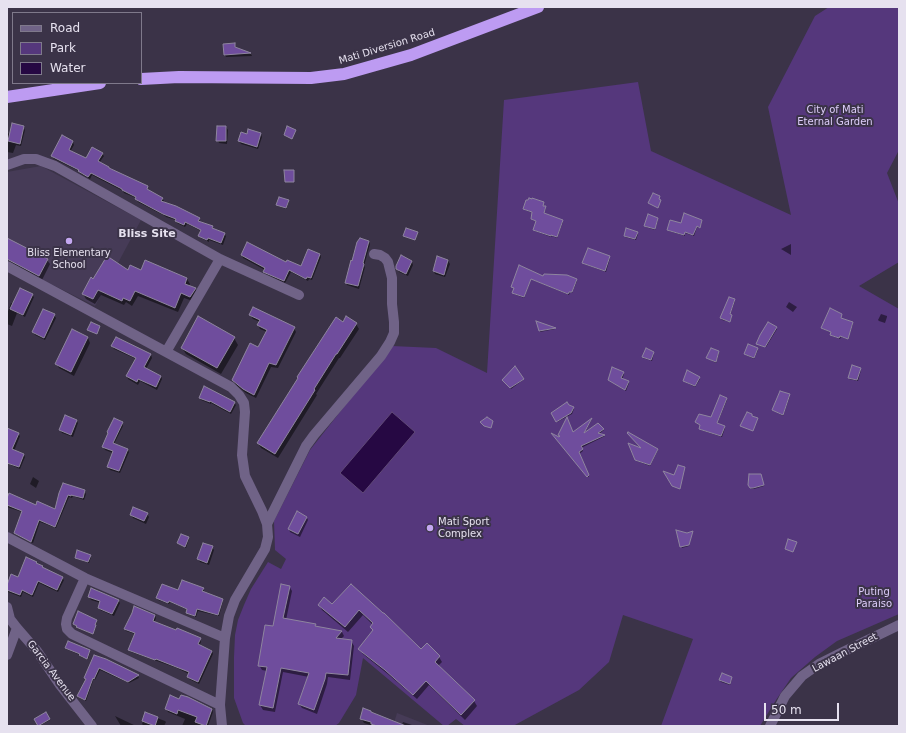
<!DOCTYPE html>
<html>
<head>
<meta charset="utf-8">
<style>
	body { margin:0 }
	#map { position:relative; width:906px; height:733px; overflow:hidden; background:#3b3348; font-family:"DejaVu Sans",sans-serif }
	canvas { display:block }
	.frame { position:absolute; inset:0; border:8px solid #e6e1ef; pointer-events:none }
	.legend { position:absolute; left:12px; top:12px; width:130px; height:72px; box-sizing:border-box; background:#3b3348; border:1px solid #7f798b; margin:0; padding:5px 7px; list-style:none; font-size:12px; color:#e6e1ef }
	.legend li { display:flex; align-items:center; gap:8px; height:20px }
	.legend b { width:20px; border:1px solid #7f798b }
	.scale { position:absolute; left:764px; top:703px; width:75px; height:18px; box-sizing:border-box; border:2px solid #e6e1ef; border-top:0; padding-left:5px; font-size:12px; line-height:14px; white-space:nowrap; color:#e6e1ef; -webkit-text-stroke:3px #3b3348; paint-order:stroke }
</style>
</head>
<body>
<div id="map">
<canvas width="906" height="733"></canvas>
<div class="frame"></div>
<ul class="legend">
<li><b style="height:5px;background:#706387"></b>Road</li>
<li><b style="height:11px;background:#55377c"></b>Park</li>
<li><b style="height:11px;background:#260843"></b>Water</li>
</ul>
<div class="scale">50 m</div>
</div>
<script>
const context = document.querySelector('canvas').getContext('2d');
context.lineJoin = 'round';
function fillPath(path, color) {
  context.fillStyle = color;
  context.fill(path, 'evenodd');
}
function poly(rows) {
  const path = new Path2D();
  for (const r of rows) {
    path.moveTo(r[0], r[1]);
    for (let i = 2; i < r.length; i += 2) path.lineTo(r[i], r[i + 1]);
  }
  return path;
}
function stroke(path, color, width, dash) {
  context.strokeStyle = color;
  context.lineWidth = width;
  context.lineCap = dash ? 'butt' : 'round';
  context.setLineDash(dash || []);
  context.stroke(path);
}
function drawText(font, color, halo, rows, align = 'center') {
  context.font = font + ' "DejaVu Sans",sans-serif';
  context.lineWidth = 4;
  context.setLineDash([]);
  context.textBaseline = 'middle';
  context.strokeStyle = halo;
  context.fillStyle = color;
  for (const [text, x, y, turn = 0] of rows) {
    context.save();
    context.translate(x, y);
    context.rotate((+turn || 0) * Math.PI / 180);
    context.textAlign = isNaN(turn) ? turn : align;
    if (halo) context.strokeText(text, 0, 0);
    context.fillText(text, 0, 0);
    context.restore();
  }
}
fillPath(poly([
	[41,166,141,220,95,306,7,262,7,172],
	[397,713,430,726,393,726]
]), '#463b57');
fillPath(poly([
	[829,7,899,7,899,150,887,173,899,204,899,262,859,286,899,309,899,614,837,641,815,657,791,678,776,700,760,726,661,726,693,639,623,615,609,662,579,690,513,726,465,726,456,719,447,726,444,726,363,658,356,695,339,723,335,726,246,726,243,723,234,698,234,657,235,635,238,620,244,605,251,589,268,562,281,569,286,559,275,550,274,521,310,450,392,346,436,348,487,373,504,100,638,82,651,151,791,215,768,107,815,16]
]), '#55377c');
const water = poly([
	[392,412,415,432,363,493,340,473,392,412]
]);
fillPath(water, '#260843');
stroke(water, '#604977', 1);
fillPath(poly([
	[234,44,236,48,251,54,252,56,226,57,225,55],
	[23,127,25,130,21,146,16,145,13,153,7,152,7,133,11,134],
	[226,127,228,130,227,144,219,143,218,140],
	[261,134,262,137,258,149,241,144,239,141,248,135],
	[63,137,73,142,74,145,70,152,86,159,102,154,104,156,99,163,147,187,149,190,148,191,162,198,164,201,163,203,199,219,200,222,212,227,214,230,224,234,226,236,223,245,209,240,209,242,201,238,199,236,201,231,187,224,185,227,177,223,176,220,166,217,165,216,138,202,136,198,124,193,123,191,92,175,90,179,81,174,79,171,54,159,52,156],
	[288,201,289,202,286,209,278,206,277,205],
	[544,203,543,207,546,208,544,214,562,221,563,222,557,238,552,236,551,237,535,231,534,230,537,221,532,220,532,219,533,213,525,210,524,209],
	[657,219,658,220,655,230,646,227,645,226],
	[702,220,702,222,700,228,697,227,694,236,685,233,685,236,669,231,668,230,681,224],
	[638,233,638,234,636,240,625,237,625,235],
	[7,239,47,260,50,264,42,280,7,262],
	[369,242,370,244,364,266,365,267,359,289,347,285,346,283],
	[791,244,791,255,781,249],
	[320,254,321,257,312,280,309,279,308,281,291,272,285,283,266,274,264,272,265,270,243,258,242,255,286,263,302,268],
	[401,257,412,262,413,265,408,276,399,272,397,268],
	[610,257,610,258,606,272,584,264,583,262],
	[438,258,448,261,450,264,445,277,435,274,434,271],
	[145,262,187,279,190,284,189,286,195,288,198,293,193,301,184,298,178,312,138,296,132,306,126,302,124,305,101,295,95,304,86,299,83,294,94,280,129,271,141,271],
	[520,267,544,277,576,280,577,281,572,293,570,292,569,295,531,279,524,298,514,294,513,293,519,291],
	[32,295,34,297,25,317,17,313,12,326,7,324,7,314,11,303,14,304],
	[734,300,735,301,730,315,732,317,730,322,722,320,721,318],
	[789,302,797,307,793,312,786,307],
	[881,314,887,316,887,317,885,323,879,321,878,320],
	[54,315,56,318,45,340,35,335,33,332],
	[250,315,294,328,296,332,278,368,271,367,256,398,246,393,235,384,233,380,259,349,267,332,260,329,258,325,260,322,253,319],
	[842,315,842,316,841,319,852,323,853,324,848,339,841,337,840,339,832,336,831,335,832,333,823,329,822,328],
	[538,322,555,329,540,332],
	[343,323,356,324,359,329,340,358,339,358,316,394,317,395,278,458,261,448,258,443],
	[776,328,777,329,766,347,758,345],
	[72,331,88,338,90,343,74,376,59,368,56,363],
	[116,338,151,355,152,358,146,369,161,376,162,379,157,390,140,381,138,385,128,379,127,376,136,359,114,349,112,346],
	[234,338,238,345,221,374,186,354,182,348],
	[758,349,758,350,754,359,746,355],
	[654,352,654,353,652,361,643,358,643,357],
	[719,352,719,353,716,363,707,358],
	[515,367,523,380,511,389,504,381],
	[860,369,861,370,858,381,849,379,849,378],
	[624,373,624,374,622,380,629,382,629,383,626,391,609,380],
	[699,378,700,379,695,387,685,382],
	[781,392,790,395,790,396,783,416,773,410],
	[200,398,234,403,236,405,231,414,211,403,211,404,201,400],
	[726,399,727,400,717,424,725,427,725,428,722,437,701,430,700,429,701,426,696,422,711,418],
	[573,408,574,409,572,414,557,422,552,413],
	[592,419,584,434,603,429,604,430,599,434,605,436,581,448,583,451,579,454,589,477,588,477,554,435,561,439,559,435,573,433],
	[76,420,78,423,73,437,62,433,60,430],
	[122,423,123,426,114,444,127,449,129,452,120,473,110,470,108,467,113,453,105,450,103,447],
	[7,429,18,434,20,436,14,451,24,455,25,457,20,469,11,465,7,459],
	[658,449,658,450,650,466,637,461,636,459,643,450],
	[761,475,764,486,754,489,752,489,749,487],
	[33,477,39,481,36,488,30,484],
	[84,491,86,494,84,500,73,496,72,498,69,497,56,528,40,522,33,543,17,535,15,533,22,512,7,507,7,494,36,506,56,510,60,494],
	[297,513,307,518,308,520,300,537,290,532,289,529],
	[147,514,149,517,146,524,133,518,131,515],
	[678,532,687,534,692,533,689,546,682,548],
	[181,535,189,539,186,548,178,543],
	[212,547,214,550,209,565,200,562,198,559],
	[90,556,91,557,89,563,77,559,76,557],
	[27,559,36,563,38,565,42,566,43,569,62,578,64,580,58,592,39,583,33,597,23,592,21,597,8,592,7,588,19,578],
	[351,585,421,650,439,657,442,662,438,666,474,701,477,706,465,720,429,685,417,699,389,675,363,654,360,649,374,631,373,625,363,615,348,632,322,610,319,605,332,605],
	[289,586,292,591,286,620,315,625,317,628,342,632,344,636,340,640,351,641,354,646,350,680,328,677,327,684,317,714,302,708,299,704,309,677,283,672,275,712,263,710,260,705,267,671,262,670,259,665],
	[203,589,204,590,203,592,222,600,223,601,219,616,198,611,196,617,188,614,187,613,188,610,170,602,169,604,158,600,157,598,179,592],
	[89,597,118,600,120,603,114,616,100,610,99,608,101,603,91,600],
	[155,616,156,618,154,623,200,639,201,642,199,646,212,651,213,654,199,684,189,679,188,677,189,674,177,668,131,652,129,650,135,634,126,631,125,629],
	[96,620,97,622,95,626,96,627,93,634,78,628,78,627,74,624],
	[66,648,90,651,90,652,88,659,81,657,80,655,66,649],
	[95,656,124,669,138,676,139,678,129,683,100,670,95,680,94,678,86,701,80,698,78,696,86,680,85,678],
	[731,678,732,679,730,685,721,682,720,680],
	[166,709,212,709,213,712,208,726,182,726,185,719,168,712],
	[46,713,50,720,39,726,36,720],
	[372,713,402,725,403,722,415,726,373,726,364,723,361,718],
	[146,714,165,721,166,722,164,726,146,726,143,725,142,724],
	[115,716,136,726,121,726]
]), '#0007');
const building = poly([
	[235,43,235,47,251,53,224,55,223,44,235,43],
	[12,123,24,126,20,144,8,141,12,123],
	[217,126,226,126,226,141,216,141,217,126],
	[287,126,296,130,292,139,284,135,287,126],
	[248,129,261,133,257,147,238,141,241,132,247,134,248,129],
	[62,135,73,141,69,150,86,158,92,147,103,153,98,161,109,167,109,168,148,186,147,189,163,198,161,201,176,206,200,218,198,221,213,226,212,228,225,233,221,243,208,238,207,240,198,236,201,230,185,222,184,225,175,221,176,219,163,214,135,199,136,197,122,190,122,189,91,173,88,177,78,171,79,170,51,156,62,135],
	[284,170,294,170,294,182,285,182,284,170],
	[653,193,660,196,659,199,661,200,658,208,648,203,653,193],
	[279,197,289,200,286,208,276,205,279,197],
	[529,198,532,199,532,198,544,202,543,206,546,206,544,213,563,220,557,237,551,235,551,236,533,230,536,221,531,219,532,212,523,209,526,200,528,200,529,198],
	[684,213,702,220,700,228,697,226,693,235,685,232,684,235,667,230,670,220,681,223,684,213],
	[648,214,658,218,655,229,644,226,648,214],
	[406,228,418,232,415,240,403,236,406,228],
	[626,228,638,232,635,239,624,236,626,228],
	[7,238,48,259,39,276,7,259,7,238],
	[360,238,369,241,363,263,364,264,358,286,345,283,351,260,352,261,357,242,360,238],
	[247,242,286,262,287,260,301,266,308,249,320,254,311,278,307,277,306,279,289,270,284,281,263,272,265,268,241,255,247,242],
	[588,248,610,256,605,271,582,263,588,248],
	[401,255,412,261,406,274,396,269,396,266,401,255],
	[107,256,128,270,130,265,141,270,145,260,187,278,185,284,196,288,190,297,181,293,175,308,135,291,130,301,123,298,122,301,98,290,93,299,82,294,91,277,93,279,107,256],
	[437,256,448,260,444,275,433,271,437,256],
	[519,265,543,276,544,274,567,275,577,279,572,292,569,292,568,294,531,279,524,297,512,293,514,288,511,287,519,265],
	[20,288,33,294,23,315,10,309,20,288],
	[729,297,735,299,730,314,732,315,730,322,720,318,729,297],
	[253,307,295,327,276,365,269,363,254,395,243,389,232,380,250,343,258,347,267,330,257,325,260,320,249,315,253,307],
	[830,308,842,314,841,318,853,322,848,339,840,336,839,338,830,335,831,332,821,328,830,308],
	[43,309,55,314,44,338,32,332,43,309],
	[198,316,235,337,217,368,181,348,198,316],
	[346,316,357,323,337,354,336,354,314,389,315,390,275,454,257,443,298,378,297,377,336,317,343,322,346,316],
	[536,321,556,328,539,331,536,321],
	[91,322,100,326,97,334,87,330,91,322],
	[768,322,777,327,765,347,756,344,760,335,768,322],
	[72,329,88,337,71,372,55,364,72,329],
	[116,337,151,354,144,367,161,376,156,387,138,379,137,382,126,376,136,358,111,346,116,337],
	[748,344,758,348,754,358,744,354,748,344],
	[646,348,654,352,651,360,642,357,646,348],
	[711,348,719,351,716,362,706,358,711,348],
	[852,365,861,368,857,380,848,378,852,365],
	[515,366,524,379,510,388,502,380,515,366],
	[612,367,624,372,621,378,629,381,625,390,608,380,612,367],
	[687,370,700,377,695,386,683,381,687,370],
	[204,386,235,402,230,412,210,401,210,402,199,398,204,386],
	[780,391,790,394,783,415,772,410,780,391],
	[720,395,727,398,717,423,725,426,721,436,699,429,700,425,695,422,699,414,711,417,720,395],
	[567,402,569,405,574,407,571,413,556,422,551,413,567,402],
	[747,412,752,414,752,416,758,418,753,431,740,426,747,412],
	[65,415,77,420,71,435,59,430,65,415],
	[487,417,493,421,491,428,484,426,480,422,487,417],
	[567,417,573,432,592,418,584,433,598,423,604,429,598,433,605,435,581,446,583,449,579,452,589,475,587,477,551,433,559,437,560,436,558,435,567,417],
	[114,418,123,422,113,443,128,449,119,471,107,467,113,451,102,447,108,433,107,432,114,418],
	[7,428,19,433,12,449,24,454,19,467,7,463,7,428],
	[628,432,658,449,650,465,635,460,628,443,641,448,627,433,628,432],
	[678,465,685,467,680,489,672,486,663,471,674,475,678,465],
	[749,474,761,474,764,485,753,488,750,488,748,485,749,474],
	[63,483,85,490,83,498,71,495,71,496,68,495,55,527,39,520,31,542,14,533,22,511,7,505,7,498,9,493,36,505,37,501,55,509,59,493,63,483],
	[133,507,148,513,144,521,130,515,133,507],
	[297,511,307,517,298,534,288,529,297,511],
	[676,530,687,533,693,531,689,545,680,547,676,530],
	[181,534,189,537,185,547,177,543,181,534],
	[788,539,797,542,793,552,785,549,788,539],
	[203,543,213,546,207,563,197,559,203,543],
	[77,550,91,555,88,562,75,558,77,550],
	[26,557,37,562,36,563,43,566,42,567,63,577,57,590,38,581,32,595,22,590,20,595,7,590,7,585,11,574,18,577,26,557],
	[182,580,204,588,202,591,223,599,218,615,197,609,195,616,186,613,187,609,169,601,168,603,156,598,162,584,178,590,182,580],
	[281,584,290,586,283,618,316,624,315,626,342,631,336,638,352,640,348,675,326,673,325,679,314,710,298,704,309,673,281,668,273,708,259,705,267,667,258,666,265,625,273,626,281,584],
	[351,584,383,613,384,613,421,649,427,643,440,656,435,662,475,700,461,715,426,681,413,695,385,670,358,649,373,630,370,627,373,623,359,610,345,627,318,605,324,597,332,604,351,584],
	[91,588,119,600,112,614,98,608,100,601,88,597,91,588],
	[134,606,155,615,153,621,176,630,177,628,201,638,198,644,212,651,198,682,187,677,189,672,156,659,155,660,128,650,135,633,124,629,132,613,134,606],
	[78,611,97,620,95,625,96,625,93,634,76,627,77,626,73,624,78,611],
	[68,641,90,650,87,659,79,655,80,654,65,648,68,641],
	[94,655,106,659,139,675,128,682,99,668,94,679,93,678,85,700,77,696,86,679,84,678,94,655],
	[722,673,732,677,730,684,719,680,722,673],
	[170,695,179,699,181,695,188,697,212,709,206,726,195,722,197,717,178,710,177,714,165,709,170,695],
	[363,708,371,711,371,712,406,726,377,726,371,724,371,722,360,719,363,708],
	[46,712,50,719,38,726,34,719,46,712],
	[145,712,158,717,155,726,142,721,145,712]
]);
fillPath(building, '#6f4d9d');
stroke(building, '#8e859e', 1);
stroke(poly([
	[7,165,24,159,36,159,55,166,220,259,299,295],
	[7,266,231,387,239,395,244,403,245,412,242,455,245,476,262,511,267,524,268,537,265,549,235,600,229,616,225,638,220,705,222,726],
	[166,352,220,259],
	[267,524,306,446,314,435,381,356,390,342,394,333,394,322,392,304,392,278,388,262,385,258,380,255,374,254],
	[7,537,85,578,225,638],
	[85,578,67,618,66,624,67,629,72,634,220,705],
	[7,607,10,619],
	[7,618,10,619,17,628,37,651,60,685,92,726],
	[7,655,17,628],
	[770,726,785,696,802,676,819,664,843,652,899,625]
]), '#706387', 10);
stroke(poly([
	[141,79,179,77,311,78,344,74,411,55,538,7],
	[7,97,100,83]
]), '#bd9bf2', 12);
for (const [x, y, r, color] of [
	[69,241,4,"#c4a7f1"],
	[430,528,4,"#c4a7f1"]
]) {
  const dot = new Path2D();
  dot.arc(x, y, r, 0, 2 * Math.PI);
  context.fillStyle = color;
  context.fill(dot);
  stroke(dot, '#3b3348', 1.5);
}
drawText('10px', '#e6e1ef', '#3b3348', [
	["Mati Diversion Road",387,47,-17],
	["Lawaan Street",845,653,-28],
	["Garcia Avenue",51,671,53]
]);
drawText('10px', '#decefb', '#3b3348', [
	["City of Mati",835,110],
	["Eternal Garden",835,122],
	["Puting",874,592],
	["Paraiso",874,604]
]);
drawText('10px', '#e6e1ef', '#3b3348', [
	["Bliss Elementary",69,253],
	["School",69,265],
	["Mati Sport",438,522,"left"],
	["Complex",438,534,"left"]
]);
drawText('bold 11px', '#e6e1ef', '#3b3348', [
	["Bliss Site",147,234]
]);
</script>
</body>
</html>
